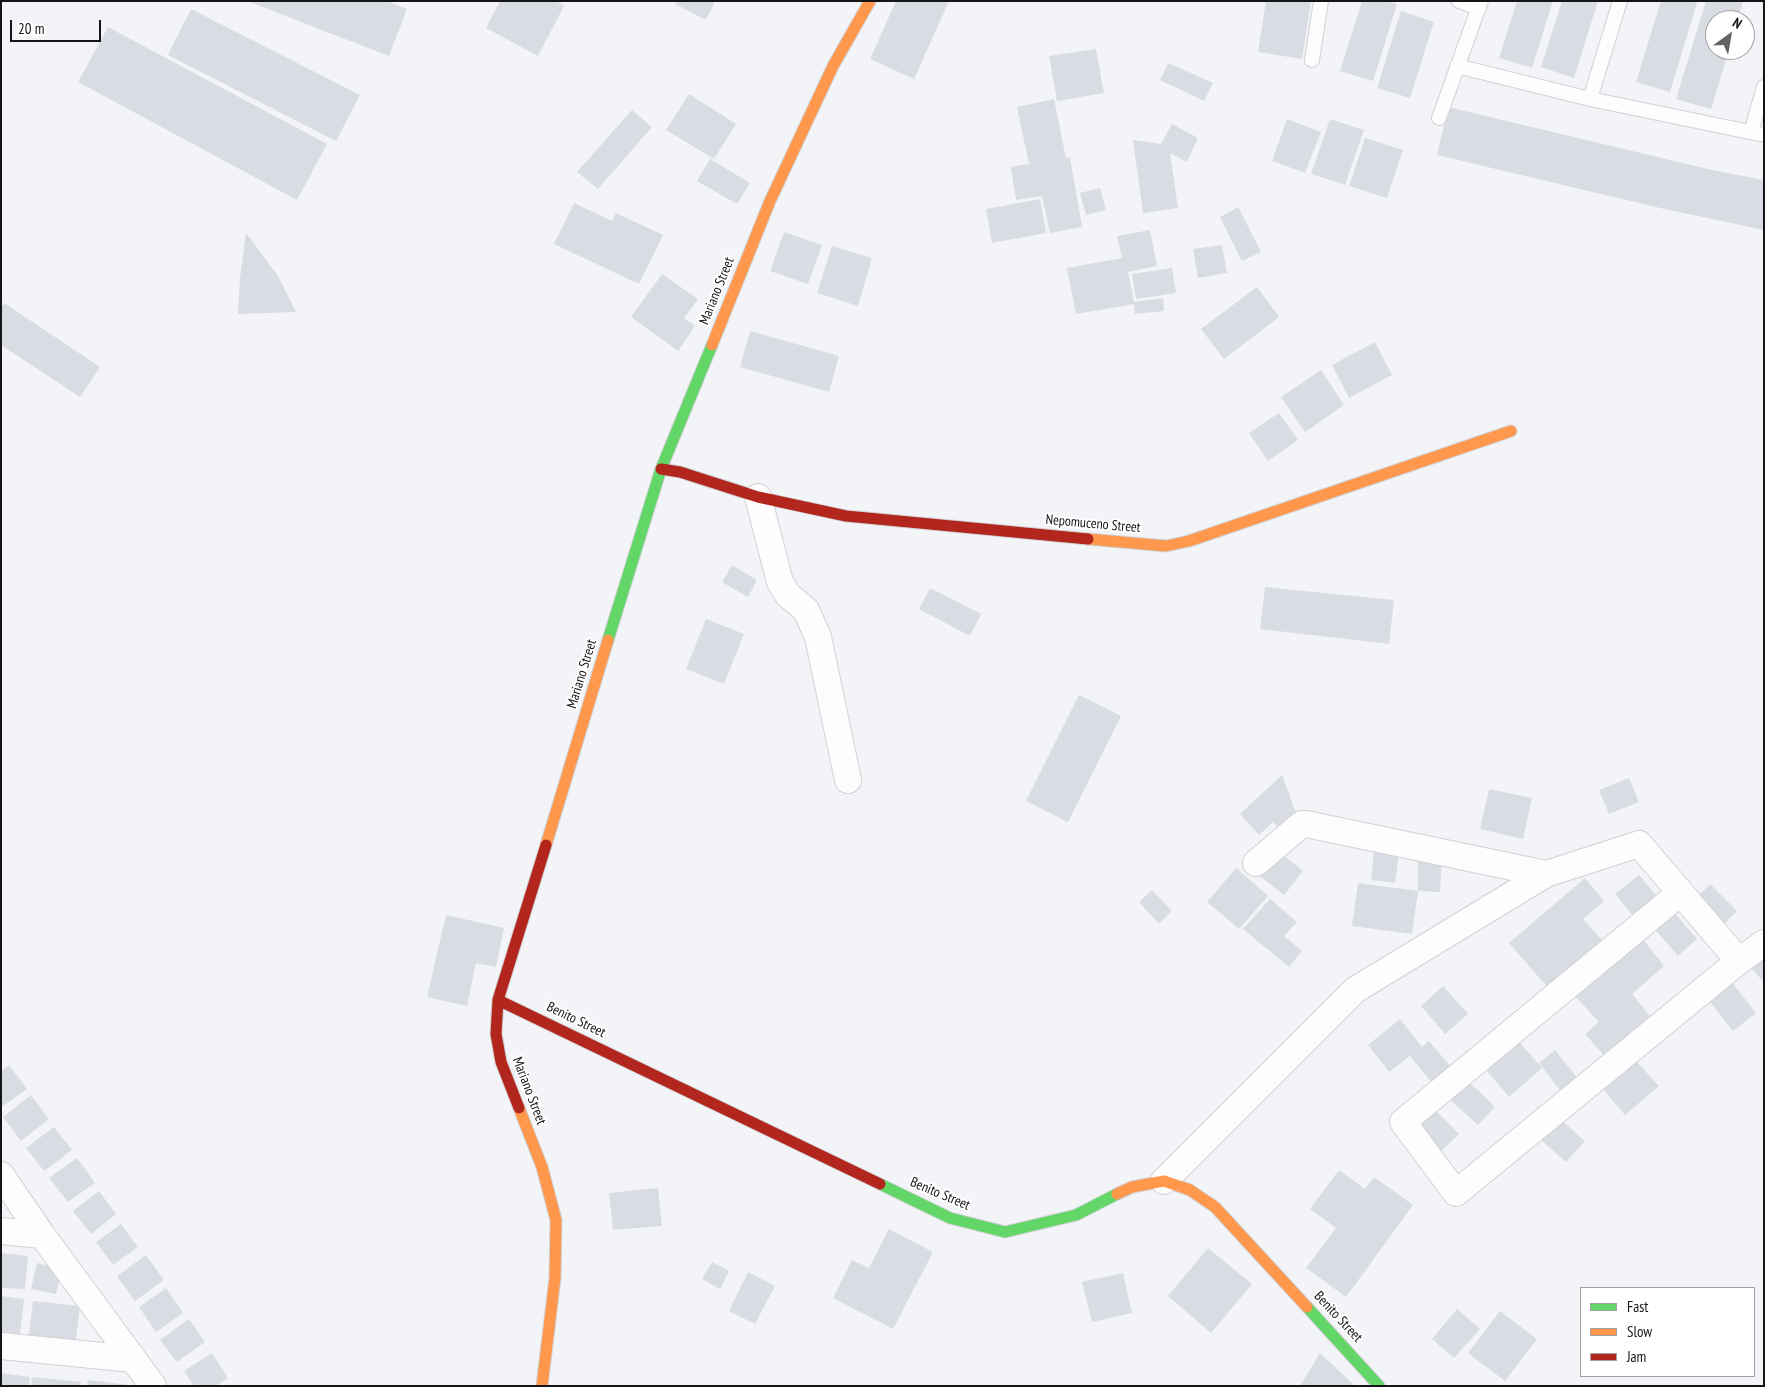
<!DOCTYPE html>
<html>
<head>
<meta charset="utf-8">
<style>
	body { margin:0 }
	#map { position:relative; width:1765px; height:1387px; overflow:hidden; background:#f3f4f8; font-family:"PT Sans Narrow",sans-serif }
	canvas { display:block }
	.frame { position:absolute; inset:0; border:2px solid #151518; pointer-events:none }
	.legend { position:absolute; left:1580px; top:1287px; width:175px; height:90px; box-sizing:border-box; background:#fff; border:1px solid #a1a1a3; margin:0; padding:6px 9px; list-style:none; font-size:15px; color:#151518 }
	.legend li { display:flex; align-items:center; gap:10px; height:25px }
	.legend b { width:25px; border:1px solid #a1a1a3 }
	.north { position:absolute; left:1705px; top:10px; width:50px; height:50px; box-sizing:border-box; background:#fff; border:1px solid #a1a1a3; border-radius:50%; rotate:32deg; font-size:14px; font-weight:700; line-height:20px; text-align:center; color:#151518 }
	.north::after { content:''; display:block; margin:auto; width:18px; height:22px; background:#636366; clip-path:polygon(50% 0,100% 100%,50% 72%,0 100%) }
	.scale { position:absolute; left:10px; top:20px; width:91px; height:22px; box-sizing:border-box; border:2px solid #151518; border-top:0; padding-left:6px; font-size:15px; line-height:18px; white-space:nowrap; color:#151518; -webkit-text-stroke:4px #fff; paint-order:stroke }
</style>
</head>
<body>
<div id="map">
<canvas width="1765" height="1387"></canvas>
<div class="frame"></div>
<ul class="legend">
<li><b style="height:6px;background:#63d668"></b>Fast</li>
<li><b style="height:6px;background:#ff974d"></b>Slow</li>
<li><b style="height:6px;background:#b3261e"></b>Jam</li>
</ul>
<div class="north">N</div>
<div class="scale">20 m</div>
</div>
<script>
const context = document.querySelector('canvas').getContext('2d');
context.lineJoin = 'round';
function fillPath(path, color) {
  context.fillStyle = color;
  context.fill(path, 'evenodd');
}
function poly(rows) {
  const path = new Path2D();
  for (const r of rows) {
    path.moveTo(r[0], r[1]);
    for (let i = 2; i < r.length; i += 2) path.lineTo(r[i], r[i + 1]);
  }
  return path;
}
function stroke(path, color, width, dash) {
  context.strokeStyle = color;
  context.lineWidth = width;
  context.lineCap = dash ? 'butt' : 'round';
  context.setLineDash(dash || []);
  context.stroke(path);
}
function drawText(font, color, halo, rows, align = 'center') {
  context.font = font + ' "PT Sans Narrow",sans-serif';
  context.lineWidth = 4;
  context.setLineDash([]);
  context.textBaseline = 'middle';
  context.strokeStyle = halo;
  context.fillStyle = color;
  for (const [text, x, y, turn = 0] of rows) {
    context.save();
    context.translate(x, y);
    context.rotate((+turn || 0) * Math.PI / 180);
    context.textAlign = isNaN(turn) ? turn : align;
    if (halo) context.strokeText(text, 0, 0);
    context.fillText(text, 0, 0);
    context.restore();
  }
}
fillPath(poly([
	[247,1,387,1,407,9,389,56],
	[500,1,556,1,564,6,538,56,486,28],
	[677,1,715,1,706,20,675,4],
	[896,1,949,1,914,79,870,59],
	[1266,1,1311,1,1302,59,1258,52],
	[1362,1,1386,1,1397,4,1373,81,1340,71],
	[1517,1,1553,1,1532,68,1499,58],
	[1562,1,1598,1,1574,78,1541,67],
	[1661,1,1690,1,1697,3,1670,92,1636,82],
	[1706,1,1743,1,1738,20,1715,20,1715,50,1729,50,1711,109,1676,99],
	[191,9,360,95,336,141,168,55],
	[1401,11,1434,22,1410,98,1377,88],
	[108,27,327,144,297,200,78,82],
	[1096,49,1104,93,1057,101,1049,56],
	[1168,63,1213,83,1204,101,1160,80],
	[689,94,736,124,714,159,666,130],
	[1054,99,1066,158,1070,157,1082,227,1050,233,1042,196,1016,200,1011,167,1029,164,1017,107],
	[1448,107,1712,170,1764,180,1764,230,1660,208,1437,155],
	[632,110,652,127,598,189,577,172],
	[1287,119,1321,132,1305,173,1272,161],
	[1330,119,1364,130,1345,185,1311,174],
	[1172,124,1198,138,1187,162,1170,153,1178,208,1143,213,1133,140,1161,144],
	[1365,138,1403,150,1387,198,1349,186],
	[710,159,750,183,737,204,697,181],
	[1100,188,1106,210,1086,215,1080,193],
	[1040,199,1046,233,992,243,986,209],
	[574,203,612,221,616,213,663,235,639,284,554,244],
	[1238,207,1261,252,1242,261,1220,217],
	[1150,230,1157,266,1128,272,1134,302,1163,298,1164,311,1135,314,1134,304,1076,314,1067,268,1122,258,1117,236],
	[784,232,822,245,808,284,770,271],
	[246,233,278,276,296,312,238,314,240,278],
	[1222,245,1227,273,1198,278,1193,249],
	[832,246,872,258,858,306,817,293],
	[1172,268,1176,293,1136,299,1132,274],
	[662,274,698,299,684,318,695,326,678,351,631,317],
	[1257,287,1279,317,1224,359,1201,329],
	[4,303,100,367,80,397,1,345,1,308],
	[750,331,839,356,829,392,740,367],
	[1375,342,1392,375,1349,398,1332,365],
	[1321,370,1344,405,1305,432,1281,397],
	[1279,413,1298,440,1268,461,1249,433],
	[732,565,757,580,748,597,722,582],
	[1265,587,1394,600,1389,644,1260,629],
	[930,588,981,614,970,636,919,609],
	[706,619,744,634,724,684,686,669],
	[1079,695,1121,716,1068,822,1026,801],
	[1282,775,1300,824,1286,836,1273,822,1259,835,1240,814],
	[1629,778,1639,802,1609,814,1599,790],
	[1489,789,1532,798,1523,839,1480,829],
	[1374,851,1399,854,1395,883,1371,880],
	[1280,852,1303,871,1284,895,1260,876],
	[1418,858,1442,859,1440,892,1418,891,1412,934,1352,926,1358,883,1418,891],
	[1236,868,1268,896,1239,929,1207,902],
	[1639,875,1658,898,1635,918,1615,894],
	[1585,878,1604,901,1583,919,1604,942,1549,989,1509,943],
	[1710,884,1737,911,1722,926,1695,899],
	[1152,890,1172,911,1159,924,1139,902],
	[1270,899,1297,922,1284,936,1302,951,1289,967,1243,929],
	[1672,910,1697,939,1678,956,1653,927],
	[446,915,504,928,496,967,476,963,467,1006,427,997],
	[1642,938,1664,966,1632,994,1651,1017,1608,1060,1585,1034,1599,1022,1574,995],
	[1764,952,1764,982,1749,966],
	[1730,980,1756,1013,1733,1031,1707,998],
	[1443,986,1468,1014,1445,1034,1421,1006],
	[1400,1019,1422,1047,1429,1041,1450,1066,1431,1082,1410,1056,1389,1072,1368,1045],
	[1515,1037,1542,1068,1509,1097,1482,1065],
	[1555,1050,1579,1080,1562,1093,1539,1063],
	[1636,1061,1659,1086,1625,1115,1603,1089],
	[9,1065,27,1089,1,1107,1,1071],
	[1466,1079,1495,1107,1478,1125,1448,1098],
	[31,1095,49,1119,21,1141,3,1117],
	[1435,1110,1459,1134,1440,1152,1416,1128],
	[1560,1119,1585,1141,1566,1162,1541,1140],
	[54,1127,72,1150,44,1171,26,1148],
	[77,1158,95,1183,68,1202,49,1178],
	[1339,1170,1365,1189,1374,1177,1413,1205,1346,1297,1306,1268,1336,1228,1310,1209],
	[658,1188,662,1226,613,1230,609,1193],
	[99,1191,116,1214,91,1234,73,1211],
	[121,1224,138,1247,113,1265,96,1242],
	[889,1229,933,1252,893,1329,833,1298,852,1260,869,1268],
	[1208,1248,1252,1284,1211,1333,1168,1296],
	[1,1253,28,1256,25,1289,1,1288],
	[146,1255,164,1280,135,1301,117,1276],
	[712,1262,729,1271,720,1289,702,1279],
	[37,1263,62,1269,56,1294,31,1289],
	[748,1272,775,1286,755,1324,729,1311],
	[1123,1273,1132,1313,1092,1322,1082,1282],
	[166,1288,183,1313,156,1332,139,1307],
	[1,1296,24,1299,20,1334,1,1332],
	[33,1301,80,1306,76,1340,29,1335],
	[1457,1309,1480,1329,1454,1358,1432,1339],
	[1500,1311,1537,1339,1505,1381,1468,1353],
	[189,1319,205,1342,177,1362,160,1340],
	[212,1353,228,1378,216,1386,194,1386,184,1371],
	[1320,1353,1355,1386,1300,1386],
	[1,1373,30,1377,29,1386,1,1386],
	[32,1377,81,1382,80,1386,31,1386],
	[88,1380,129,1385,129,1386,87,1386]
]), '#dadce4');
const lane = poly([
	[1459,1,1479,8],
	[1312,60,1321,1],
	[1457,66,1590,99,1764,135],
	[1590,99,1620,1],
	[1439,118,1481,1],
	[1751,132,1764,87]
]);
const street = poly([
	[758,497,780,582,788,595,806,610,818,637,848,780],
	[1256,863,1302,824,1306,824,1546,874],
	[1680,893,1403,1122,1456,1193,1739,961],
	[1,1175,42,1235,153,1386],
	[1164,1181,1355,990,1546,874,1639,844,1739,961,1764,943],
	[1,1231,42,1235],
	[1,1346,133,1359]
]);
const fast = poly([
	[608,640,661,469,712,345],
	[880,1184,950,1218,1005,1232,1076,1215,1117,1194],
	[1307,1307,1379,1386]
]);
const slow = poly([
	[712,345,770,201,833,66,870,1],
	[1088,539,1166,546,1189,541,1511,431],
	[546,845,608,640],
	[519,1108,542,1167,556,1220,555,1278,542,1386],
	[1117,1194,1132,1187,1164,1181,1190,1190,1215,1207,1307,1307]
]);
const jam = poly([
	[661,469,680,472,758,497,846,516,1088,539],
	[498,1000,880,1184],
	[519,1108,501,1062,496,1034,498,1000,546,845]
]);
stroke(lane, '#d0d1d4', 16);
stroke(street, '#d0d1d4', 28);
stroke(fast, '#d0d1d4', 13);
stroke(slow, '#d0d1d4', 13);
stroke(jam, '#d0d1d4', 13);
stroke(lane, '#fdfdfe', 14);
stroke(street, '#fdfdfe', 26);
stroke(fast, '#63d668', 11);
stroke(slow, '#ff974d', 11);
stroke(jam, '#b3261e', 11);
drawText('14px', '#151518', '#fff', [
	["Mariano Street",717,291,-68],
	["Nepomuceno Street",1093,524,5],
	["Mariano Street",582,674,-73],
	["Benito Street",576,1020,26],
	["Mariano Street",529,1091,69],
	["Benito Street",940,1194,23],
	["Benito Street",1338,1317,47]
]);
</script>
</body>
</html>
